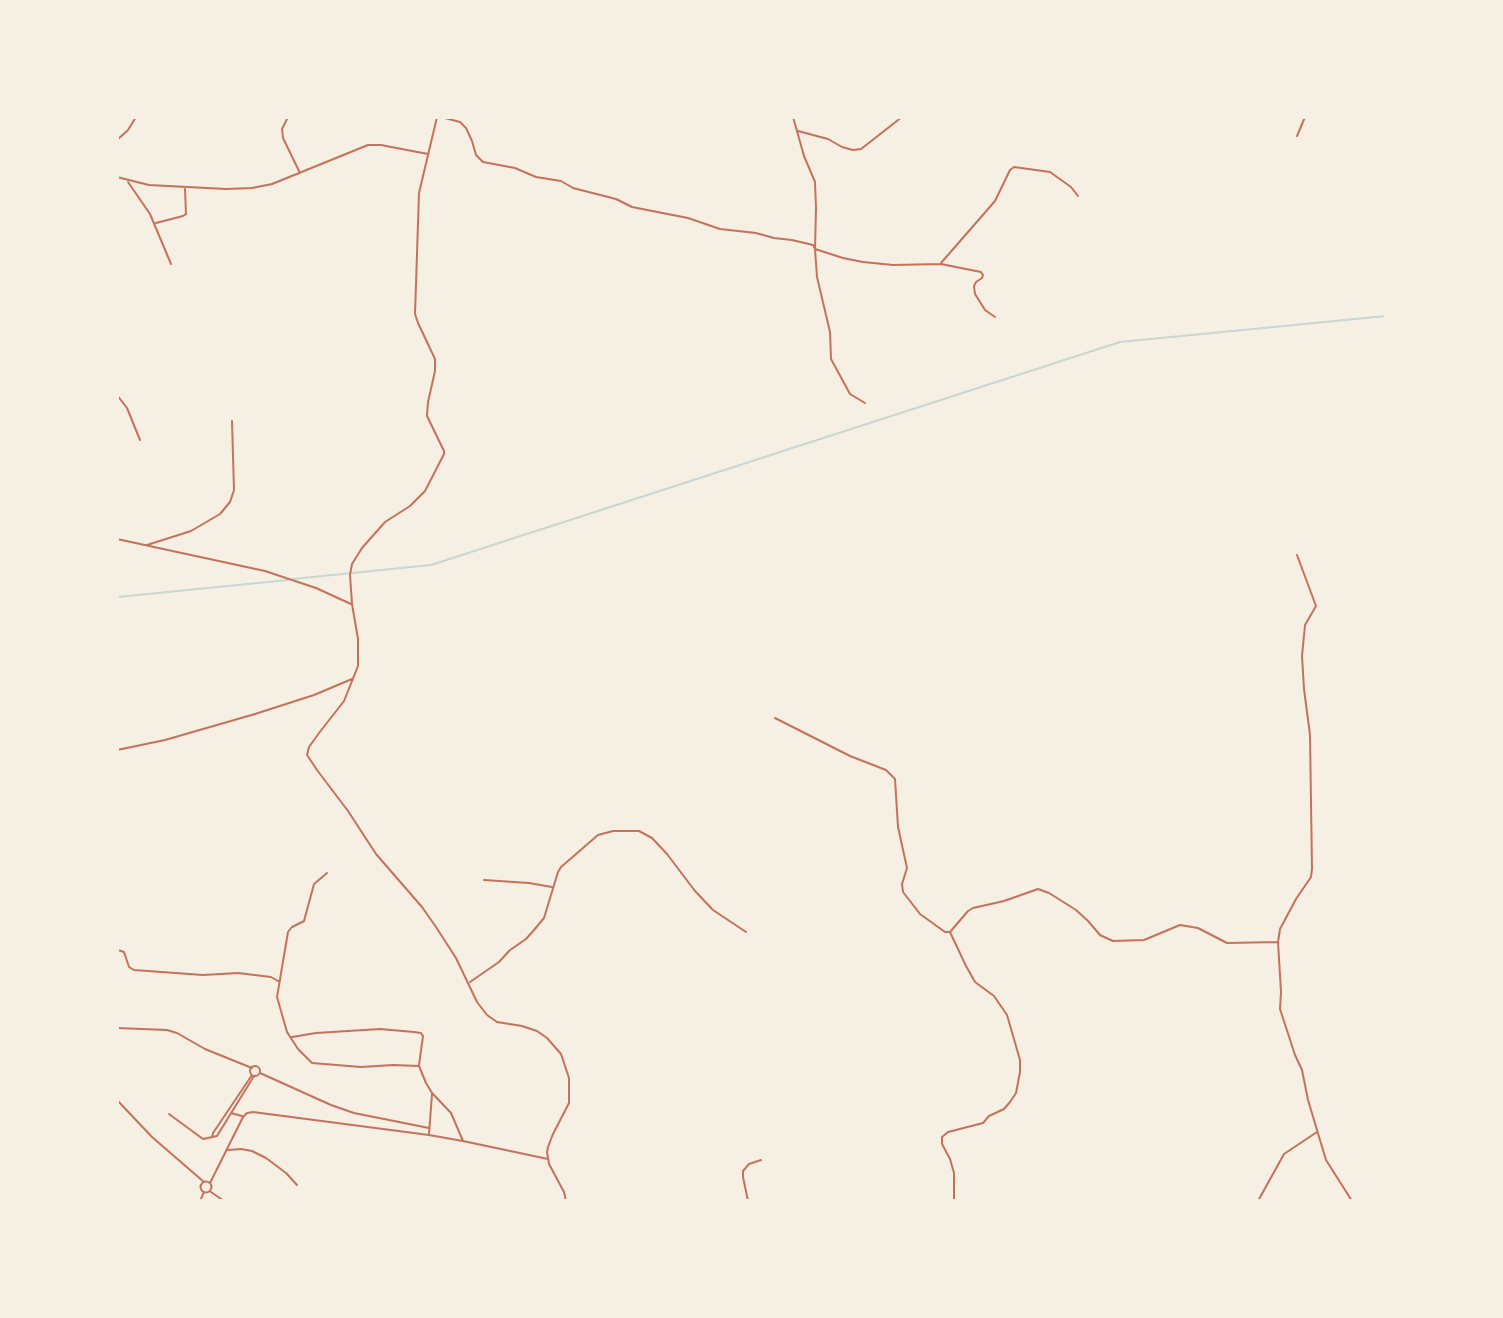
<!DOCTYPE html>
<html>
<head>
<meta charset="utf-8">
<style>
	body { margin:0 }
	#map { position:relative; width:1503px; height:1318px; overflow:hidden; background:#f6efe4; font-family:"Work Sans",sans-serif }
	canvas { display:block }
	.frame { position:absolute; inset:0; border:119px solid #f6efe4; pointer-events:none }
</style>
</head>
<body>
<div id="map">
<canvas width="1503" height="1318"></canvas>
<div class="frame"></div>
</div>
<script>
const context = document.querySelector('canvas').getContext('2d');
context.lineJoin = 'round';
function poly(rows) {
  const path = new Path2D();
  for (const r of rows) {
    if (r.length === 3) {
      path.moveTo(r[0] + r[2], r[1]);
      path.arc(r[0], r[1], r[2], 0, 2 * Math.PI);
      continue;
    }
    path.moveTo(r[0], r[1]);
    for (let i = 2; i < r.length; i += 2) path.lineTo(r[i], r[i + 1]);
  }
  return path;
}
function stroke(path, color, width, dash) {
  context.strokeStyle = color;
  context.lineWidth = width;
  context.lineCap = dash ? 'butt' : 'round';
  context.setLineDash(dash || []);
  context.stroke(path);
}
stroke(poly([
	[293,579,431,565,1120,342,1386,316],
	[117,597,288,580]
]), '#c9d6d2', 2);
stroke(poly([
	[288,117,282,129,283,138,299,171],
	[437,117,419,193,415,314,418,323,435,359,435,371,428,402,427,416,444,451,444,454,425,491,410,506,385,522,362,548,352,564,350,575,352,604,358,639,358,666,344,701,319,733,309,747,307,755,317,770,348,811,376,854,422,907,436,927,456,958,477,1002,487,1015,497,1022,522,1026,537,1031,547,1038,561,1054,569,1078,569,1103,553,1134,548,1147,547,1152,549,1164,564,1192,566,1201],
	[441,117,460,122,466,128,472,141,476,155,483,162,515,168,536,177,561,181,573,188,616,199,632,207,688,218,720,229,756,233,774,238,792,240,813,245,815,249,843,258,863,262,893,265,941,264,981,272,983,275,982,278,976,282,974,286,975,294,985,310,995,317],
	[793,117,804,156,815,182,816,208,815,249,817,277,830,332,831,359,850,394,865,403],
	[798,131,828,139,842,147,853,150,861,149,902,117],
	[1297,136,1305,117],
	[117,140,128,130,136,117],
	[117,177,149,185,226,189,252,188,272,184,368,145,381,145,428,154],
	[128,182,150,214,171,264],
	[156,223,183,216,186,214,185,189],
	[941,263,995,201,1010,170,1014,167,1050,172,1071,187,1078,196],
	[117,395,127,408,140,440],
	[117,539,265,571,316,588,351,604],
	[147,545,191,531,220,514,230,502,234,490,232,421],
	[1297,555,1316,606,1305,625,1302,656,1304,689,1310,735,1312,869,1311,877,1296,899,1280,929,1278,942,1281,992,1280,1009,1295,1055,1302,1070,1308,1100,1326,1160,1352,1201],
	[775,718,850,756,886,770,895,779,898,827,907,868,902,884,903,892,920,914,945,932,950,932,968,911,973,908,1004,901,1038,889,1049,893,1076,910,1088,921,1100,935,1113,941,1144,940,1180,925,1198,928,1227,943,1278,942],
	[117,750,165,740,255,714,314,695,352,679],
	[327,873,314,884,304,921,292,927,288,932,277,997,287,1032,298,1049,312,1063,361,1067,393,1065,419,1066,426,1083,432,1093,451,1113,463,1141],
	[484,880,529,883,552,887],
	[950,932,966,966,975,982,994,996,1007,1015,1020,1060,1020,1072,1016,1093,1010,1102,1004,1109,989,1116,983,1123,948,1132,942,1137,942,1144,950,1159,954,1173,954,1201],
	[118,950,124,952,129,967,134,970,203,975,238,973,271,977,278,981],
	[470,982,499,962,510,950,526,939,534,930,544,918,558,872,561,867,598,835,613,831,639,831,652,838,667,854,695,891,713,910,746,932],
	[117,1028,167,1030,177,1033,205,1049,252,1068],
	[292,1037,316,1033,380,1029,414,1032,421,1033,423,1036,419,1065],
	[255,1071,5],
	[260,1073,331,1105,354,1113,429,1128],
	[117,1100,152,1137,204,1182],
	[231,1113,242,1116],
	[169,1114,203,1139,217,1136,254,1076],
	[429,1134,432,1094],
	[212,1137,213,1133,252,1075],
	[228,1150,241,1149,252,1151,266,1158,286,1173,297,1185],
	[206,1187,5.5],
	[210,1183,243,1117,247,1113,253,1112,429,1135,463,1141,548,1159],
	[211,1192,224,1201],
	[200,1201,204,1192],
	[748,1201,743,1177,743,1171,749,1164,761,1160],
	[1258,1201,1284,1154,1317,1132]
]), '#c5725c', 2);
</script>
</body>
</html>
